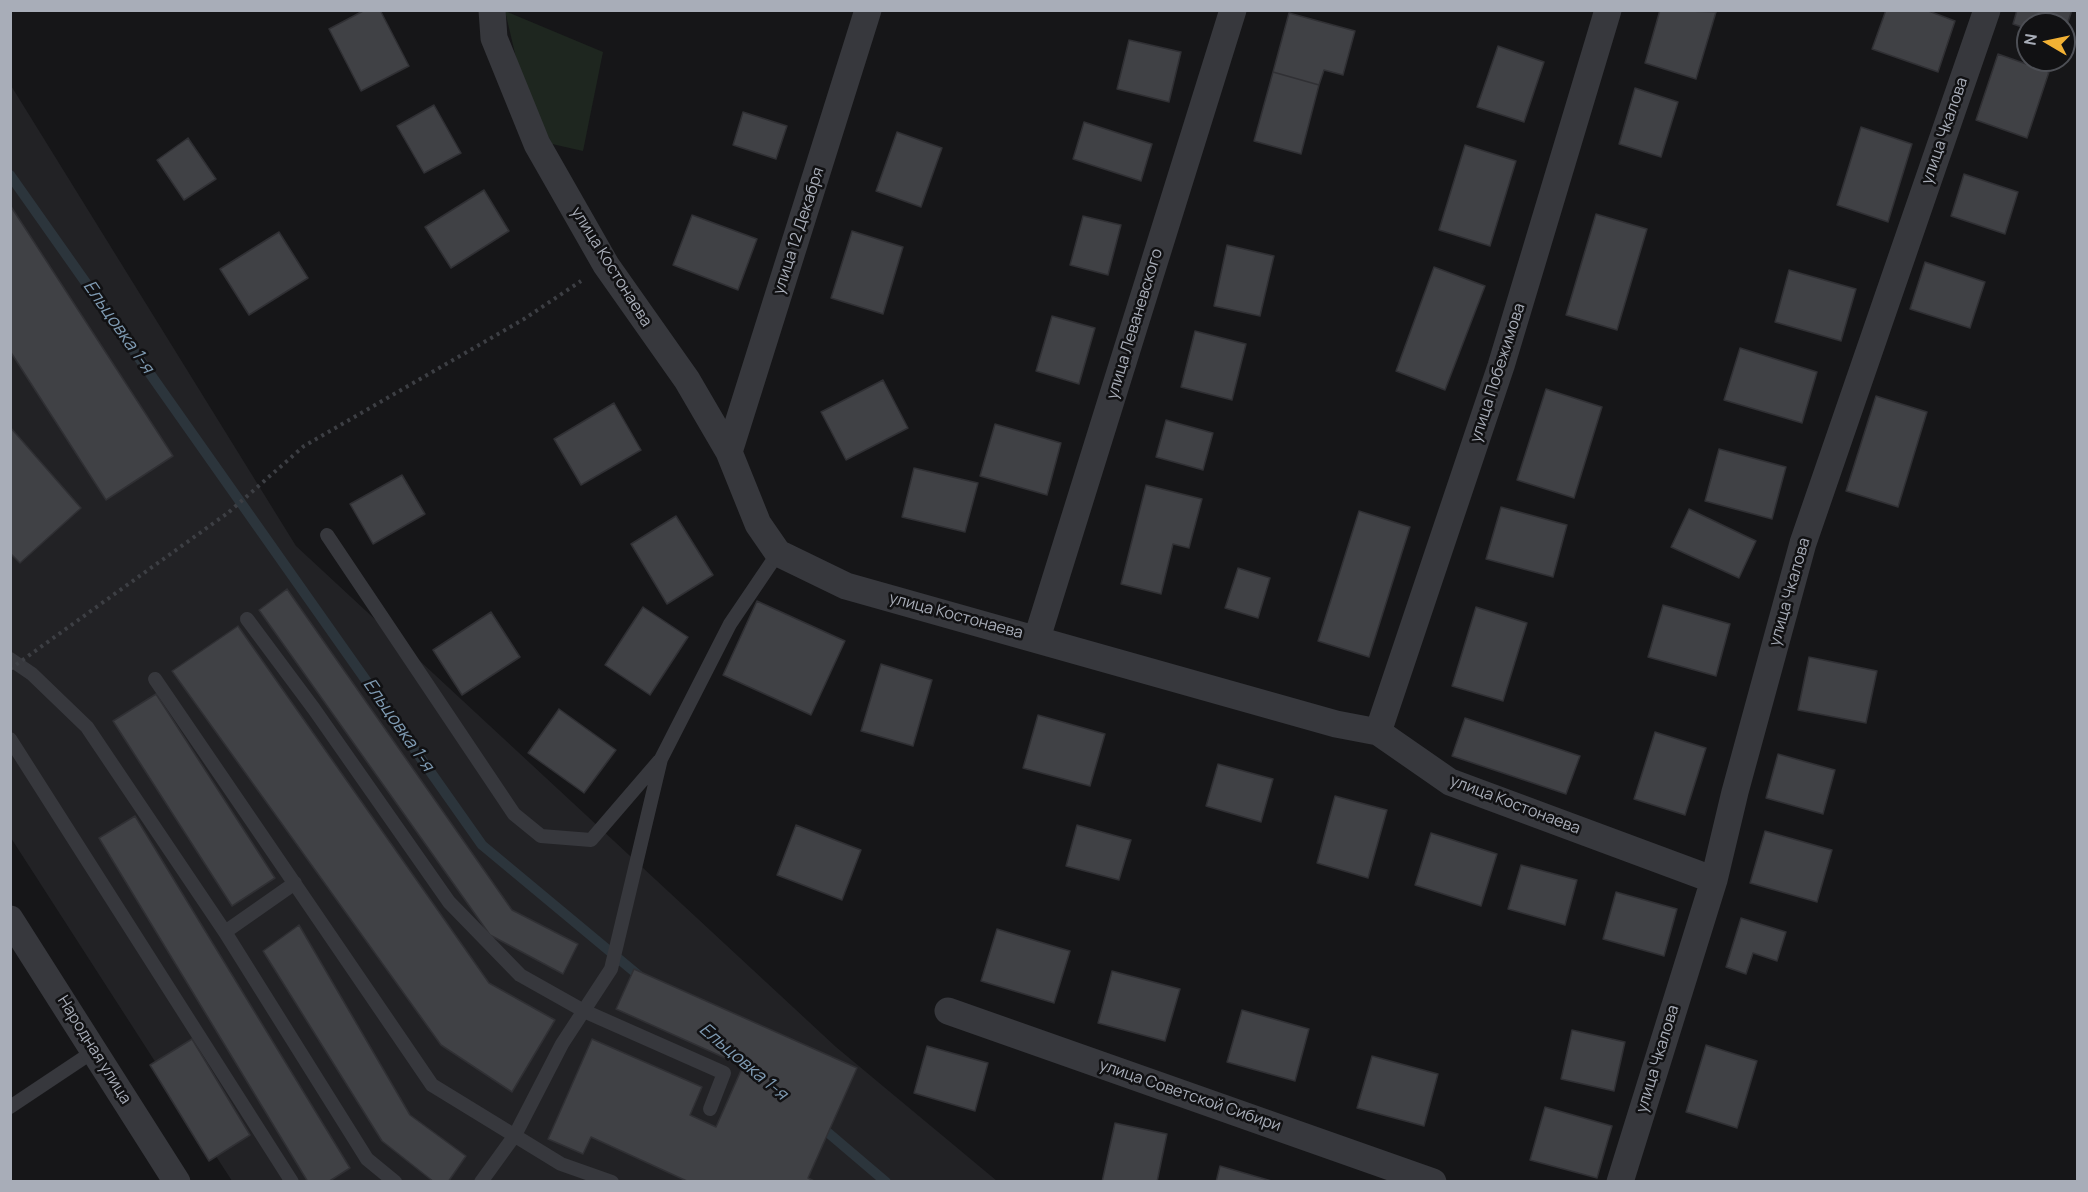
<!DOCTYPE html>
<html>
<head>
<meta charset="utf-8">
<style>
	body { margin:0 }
	#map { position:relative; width:2088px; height:1192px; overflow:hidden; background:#161618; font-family:Manrope,sans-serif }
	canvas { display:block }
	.frame { position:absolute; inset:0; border:12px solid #a8adb8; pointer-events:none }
	.north { position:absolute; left:2016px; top:12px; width:60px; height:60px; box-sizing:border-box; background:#111113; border:2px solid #4d4f55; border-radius:50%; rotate:279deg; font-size:16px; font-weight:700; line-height:24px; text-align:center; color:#a8adb8 }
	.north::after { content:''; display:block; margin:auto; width:21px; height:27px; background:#f2b134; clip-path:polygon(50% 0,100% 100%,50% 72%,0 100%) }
</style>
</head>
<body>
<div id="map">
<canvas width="2088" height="1192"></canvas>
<div class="frame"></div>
<div class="north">N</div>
</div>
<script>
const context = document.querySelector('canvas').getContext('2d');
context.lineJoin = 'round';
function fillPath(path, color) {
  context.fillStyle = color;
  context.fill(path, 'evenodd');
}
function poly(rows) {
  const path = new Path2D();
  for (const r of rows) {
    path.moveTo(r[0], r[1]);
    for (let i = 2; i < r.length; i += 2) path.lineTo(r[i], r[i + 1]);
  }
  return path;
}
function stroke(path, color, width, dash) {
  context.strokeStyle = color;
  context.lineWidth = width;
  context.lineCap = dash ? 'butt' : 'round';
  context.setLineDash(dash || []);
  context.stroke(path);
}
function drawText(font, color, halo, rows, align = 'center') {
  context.font = font + ' Manrope,sans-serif';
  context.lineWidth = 5;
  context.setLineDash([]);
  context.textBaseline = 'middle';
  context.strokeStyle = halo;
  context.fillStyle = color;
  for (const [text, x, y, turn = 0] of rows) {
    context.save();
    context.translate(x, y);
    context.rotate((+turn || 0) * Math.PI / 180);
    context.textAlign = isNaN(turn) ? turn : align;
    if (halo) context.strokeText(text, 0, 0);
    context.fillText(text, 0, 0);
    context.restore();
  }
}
fillPath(poly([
	[10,84,296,546,836,1047,997,1181,232,1181,11,838]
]), '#222225');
fillPath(poly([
	[505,11,603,52,583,151,552,144,522,83]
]), '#1e261f');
stroke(poly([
	[10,175,482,845,643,979],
	[819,1125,886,1182]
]), '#2c353c', 10);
const building = poly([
	[365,10,380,10,409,66,361,91,329,29,365,10],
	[1660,10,1716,12,1696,79,1645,63,1660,10],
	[1886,10,1926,10,1955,21,1938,72,1872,49,1886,10],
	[2017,10,2072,10,2064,34,2064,24,2028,24,2028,29,2013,24,2017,10],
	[1289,13,1355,31,1343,75,1324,70,1319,85,1273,72,1289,13],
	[1129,40,1181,52,1169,102,1117,89,1129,40],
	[1498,46,1544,62,1524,122,1477,107,1498,46],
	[1998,54,2049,72,2027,138,1976,120,1998,54],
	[1273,72,1319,85,1301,154,1254,141,1273,72],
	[1635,88,1678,102,1661,157,1619,144,1635,88],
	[434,105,461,153,424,173,397,126,434,105],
	[743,112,787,126,776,159,733,145,743,112],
	[1084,122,1152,144,1141,181,1073,159,1084,122],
	[1861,127,1912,144,1888,222,1837,205,1861,127],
	[897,132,942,148,921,207,876,191,897,132],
	[188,138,216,179,184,200,157,160,188,138],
	[1465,145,1516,161,1490,246,1439,230,1465,145],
	[1964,174,2018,192,2005,234,1951,216,1964,174],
	[484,190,509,231,451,268,425,227,484,190],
	[10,205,173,456,106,500,10,351,10,205],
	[1596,214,1647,229,1617,330,1566,315,1596,214],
	[692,215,757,239,738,290,673,265,692,215],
	[1083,216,1121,225,1108,275,1070,265,1083,216],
	[852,231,903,247,883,314,831,298,852,231],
	[279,232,308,278,249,315,220,269,279,232],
	[1227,245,1274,256,1260,316,1214,306,1227,245],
	[1925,262,1985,282,1970,328,1910,309,1925,262],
	[1434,267,1485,286,1445,390,1396,371,1434,267],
	[1789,270,1856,289,1841,341,1775,322,1789,270],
	[1052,316,1095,328,1079,384,1036,371,1052,316],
	[1195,331,1246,344,1232,400,1181,387,1195,331],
	[1740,348,1817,372,1802,423,1724,400,1740,348],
	[883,380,908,428,846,460,821,412,883,380],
	[1546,389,1602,407,1574,498,1517,480,1546,389],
	[1876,396,1927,412,1898,507,1846,491,1876,396],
	[614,403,641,450,581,485,554,439,614,403],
	[1166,420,1213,433,1203,470,1156,457,1166,420],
	[995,424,1061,443,1047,495,980,476,995,424],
	[10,427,81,508,20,563,10,553,10,427],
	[1719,449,1786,467,1772,519,1705,501,1719,449],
	[914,468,978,483,965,532,902,517,914,468],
	[402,475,425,514,373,544,350,504,402,475],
	[1146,485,1202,499,1189,548,1173,544,1161,594,1121,584,1146,485],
	[1501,507,1567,525,1553,577,1486,559,1501,507],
	[1689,509,1756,541,1739,578,1671,547,1689,509],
	[1359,511,1410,527,1369,657,1318,641,1359,511],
	[676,516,713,575,667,604,631,544,676,516],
	[1238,568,1270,578,1258,618,1225,608,1238,568],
	[287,589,512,910,578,944,563,974,490,935,259,610,287,589],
	[757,601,845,641,811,715,723,675,757,601],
	[1663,605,1730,624,1716,676,1648,657,1663,605],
	[643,607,688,637,650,695,605,665,643,607],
	[1476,607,1527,623,1503,701,1452,686,1476,607],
	[491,612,520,657,462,695,433,650,491,612],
	[238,626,489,983,555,1020,512,1092,441,1045,172,671,238,626],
	[1809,657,1877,671,1866,723,1798,710,1809,657],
	[881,664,932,680,913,746,861,731,881,664],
	[156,694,275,878,232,906,113,721,156,694],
	[559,709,616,750,584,793,528,753,559,709],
	[1038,715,1105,734,1090,786,1023,768,1038,715],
	[1465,718,1580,756,1566,794,1452,756,1465,718],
	[1655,732,1706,748,1685,815,1634,799,1655,732],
	[1778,754,1835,770,1823,814,1766,798,1778,754],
	[1218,764,1273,779,1261,822,1206,806,1218,764],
	[1335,796,1387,810,1368,878,1317,863,1335,796],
	[135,816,350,1168,328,1182,308,1182,99,838,135,816],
	[796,825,861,850,842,900,777,875,796,825],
	[1077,825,1131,840,1119,880,1066,866,1077,825],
	[1765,831,1832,850,1817,902,1750,883,1765,831],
	[1431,833,1497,854,1481,906,1415,885,1431,833],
	[1521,865,1577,880,1565,925,1508,909,1521,865],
	[1616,892,1677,909,1664,956,1603,939,1616,892],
	[1741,918,1786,932,1777,961,1753,953,1746,974,1726,967,1741,918],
	[299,925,410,1115,466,1156,448,1182,434,1182,382,1141,263,951,299,925],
	[997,929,1070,951,1054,1003,981,981,997,929],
	[634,969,857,1068,808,1178,816,1182,689,1182,591,1137,583,1154,548,1139,592,1039,702,1087,690,1115,716,1127,743,1066,616,1009,634,969],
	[1112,971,1180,989,1165,1041,1098,1023,1112,971],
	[1242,1010,1309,1029,1295,1081,1227,1062,1242,1010],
	[1572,1030,1625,1042,1614,1091,1561,1079,1572,1030],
	[192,1039,250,1135,209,1161,150,1065,192,1039],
	[1706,1045,1757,1061,1737,1128,1686,1112,1706,1045],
	[927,1046,988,1063,975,1111,914,1093,927,1046],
	[1372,1056,1438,1074,1424,1126,1357,1108,1372,1056],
	[1545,1107,1612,1126,1597,1178,1530,1160,1545,1107],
	[1115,1123,1167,1134,1157,1182,1102,1182,1115,1123],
	[1220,1166,1275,1182,1216,1182,1220,1166]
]);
fillPath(building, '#404145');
stroke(building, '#303034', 1.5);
stroke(poly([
	[229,512,304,446,524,319,581,281]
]), '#3d3f44', 4, [3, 4.5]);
stroke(poly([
	[327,535,514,814,541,836,591,840,659,761],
	[247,619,314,709,449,902,520,975,584,1011,724,1073,710,1109],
	[10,659,32,674,87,727,225,932,367,1159,395,1182],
	[155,679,432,1085,561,1164,612,1182],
	[10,739,292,1182],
	[225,932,295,883],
	[10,1107,94,1051],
	[481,1182,515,1135,562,1044,611,969,661,759,730,624,778,553]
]), '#37383d', 14);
stroke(poly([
	[492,10,494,38,537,144,606,265,687,380,729,452,758,524,778,553,846,586,1336,724,1378,732,1450,782,1714,880],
	[729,452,868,10],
	[1037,638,1233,10],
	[1378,732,1501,366,1608,10],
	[10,919,177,1182],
	[948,1011,1433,1182],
	[1620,1182,1714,880,1735,792,1803,543,1987,10]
]), '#37383d', 27);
stroke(poly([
	[10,669,229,512]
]), '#3d3f44', 4, [3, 4.5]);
drawText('16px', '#a8adb8', '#111113', [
	["улица Чкалова",1945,131,-71],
	["улица 12 Декабря",799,231,-72],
	["улица Костонаева",611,267,58],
	["улица Леваневского",1135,324,-73],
	["улица Побежимова",1498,373,-72],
	["улица Чкалова",1790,592,-74],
	["улица Костонаева",956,616,15],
	["улица Костонаева",1515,805,21],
	["Народная улица",94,1050,58],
	["улица Чкалова",1658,1059,-73],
	["улица Советской Сибири",1190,1096,19]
]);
drawText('italic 18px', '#7f9bb3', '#111113', [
	["Ельцовка 1-я",118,327,55],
	["Ельцовка 1-я",398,725,55],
	["Ельцовка 1-я",743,1062,40]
]);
</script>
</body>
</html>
